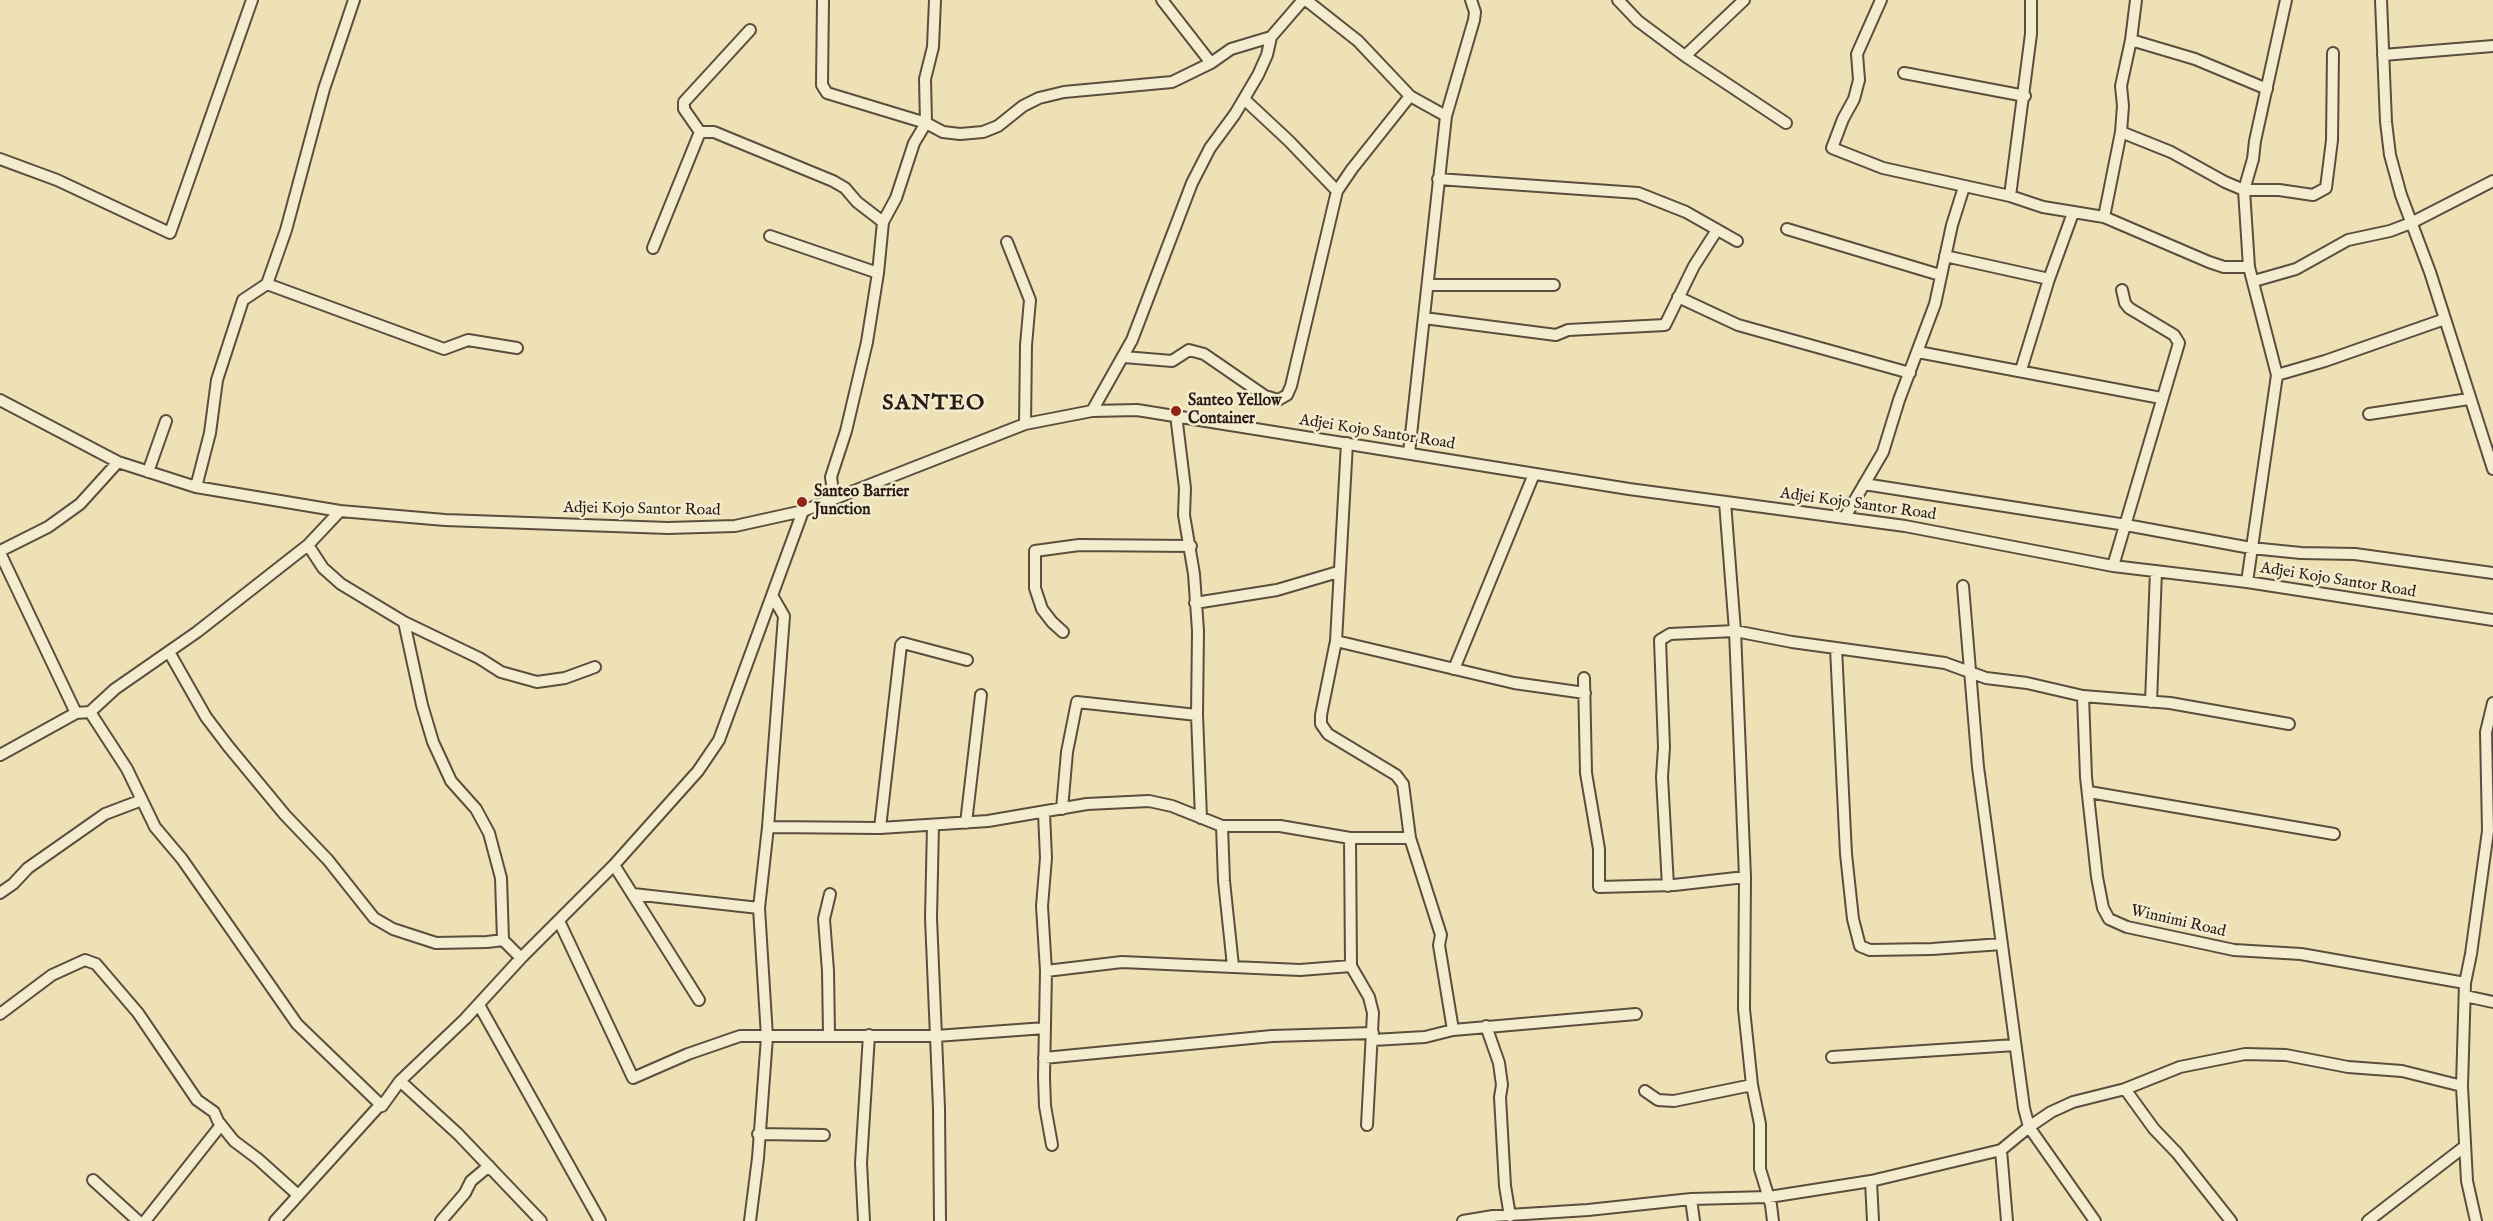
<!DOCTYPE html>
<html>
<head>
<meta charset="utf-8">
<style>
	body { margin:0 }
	canvas { display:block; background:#eee1b5 }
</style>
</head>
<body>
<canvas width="2493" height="1221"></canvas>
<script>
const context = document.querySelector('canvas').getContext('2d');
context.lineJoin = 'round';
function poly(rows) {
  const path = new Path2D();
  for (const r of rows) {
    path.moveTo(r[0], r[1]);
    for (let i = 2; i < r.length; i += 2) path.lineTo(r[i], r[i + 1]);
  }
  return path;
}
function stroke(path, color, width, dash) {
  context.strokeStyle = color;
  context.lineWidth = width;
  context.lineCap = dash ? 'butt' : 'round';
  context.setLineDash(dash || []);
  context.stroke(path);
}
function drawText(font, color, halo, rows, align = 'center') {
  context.font = font + ' "IM FELL English",serif';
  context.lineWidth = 5;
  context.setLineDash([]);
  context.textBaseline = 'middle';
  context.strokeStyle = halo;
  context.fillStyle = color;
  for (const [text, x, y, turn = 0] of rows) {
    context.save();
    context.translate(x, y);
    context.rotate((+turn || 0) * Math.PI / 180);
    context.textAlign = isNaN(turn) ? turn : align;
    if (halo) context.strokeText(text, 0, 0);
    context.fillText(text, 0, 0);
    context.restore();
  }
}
const minor = poly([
	[823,0,822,85,827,93,926,123,943,132,960,134,983,132,998,126,1023,106,1039,98,1064,92,1172,82,1211,63,1231,49,1271,37],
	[1162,0,1211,63],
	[1306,0,1358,41,1410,96],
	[1618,0,1638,21,1685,56,1786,123],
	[1881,0,1857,54,1859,80,1854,99,1843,119,1832,148,1883,168,2010,196,2043,207,2104,217,2209,262,2224,267,2249,267],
	[2136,0,2131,40,2121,86,2123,106,2121,132,2171,152,2225,182,2244,190,2279,190,2313,195,2326,188,2332,140,2333,53],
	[2381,0,2386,122,2390,155,2401,195,2430,272,2493,469],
	[2131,40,2195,59,2267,89],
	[2383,55,2493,46],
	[1685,56,1744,0],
	[1904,73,2025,96],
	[1244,99,1289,141,1337,191],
	[700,132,684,109,684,102,750,30],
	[0,159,57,180,170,233,252,0],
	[1438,179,1638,193,1686,212,1737,241],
	[2010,196,2031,34,2031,0],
	[2104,217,2121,132],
	[1787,229,1940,275],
	[770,236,878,273],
	[1007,242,1030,300,1026,345,1025,424],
	[653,248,700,132,714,132,833,181,845,188,857,202,883,222],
	[1945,256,2049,279],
	[2254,281,2296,269,2348,240,2390,231,2411,223,2493,181],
	[267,284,444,349,468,340,517,348],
	[1428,285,1554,285],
	[1678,297,1738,325,1910,373],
	[1424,318,1556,335,1568,330,1665,325,1694,266,1717,230],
	[1918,352,2161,398],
	[1124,357,1172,361,1189,350,1204,354,1265,396,1278,400,1287,395,1291,386,1337,191,1352,169,1410,96,1446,116],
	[2021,370,2049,279,2073,213],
	[2277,375,2325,361,2445,319],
	[0,400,118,462,196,487,340,511,445,520,668,528,735,526,803,511,1025,424,1092,411,1137,410,1629,489,1905,526,2113,566,2247,582,2493,620],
	[1092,411,1132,340,1192,183,1210,148,1235,114,1258,75,1267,55,1271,37,1303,0],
	[2369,414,2469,399],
	[1176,415,1185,488,1184,515,1194,574,1198,631,1197,715,1201,818],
	[1347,443,1336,641,1321,715,1321,724,1328,734,1396,775,1403,784,1410,838,1441,935,1439,945,1453,1030,1636,1014],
	[1409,453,1446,116,1474,20,1475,12,1471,0],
	[148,472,166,421],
	[1864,484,2126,525,2251,548,2301,553,2355,554,2493,573],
	[196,487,210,433,217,380,243,300,267,284,286,230,324,89,354,0],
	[834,499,831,477,846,431,867,342,878,273,883,222,896,198,914,143,926,123,925,79,933,47,935,0],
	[1725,502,1735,631,1745,877,1744,1009,1752,1085,1760,1124,1760,1169,1771,1205,1773,1221],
	[1845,517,1883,452,1899,400,1935,304,1952,225,1964,187],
	[308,545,323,568,341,584,404,622,479,658,501,672,537,682,565,678,595,667],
	[0,551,48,527,80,504,118,462],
	[0,553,76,713],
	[2113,566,2179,343,2174,335,2129,308,2125,303,2122,290],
	[2247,582,2277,375,2249,267,2244,190,2253,159,2255,141,2286,0],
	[1963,586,1978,767,2024,1108,2029,1127,2095,1221],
	[1195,603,1277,590,1338,572],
	[404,622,422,705,433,742,451,781,476,809,489,833,501,878,503,940],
	[1063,632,1052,622,1042,609,1035,588,1035,551,1079,545,1191,546],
	[1336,641,1514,683,1585,693],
	[1836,648,1846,854,1853,919,1860,946,1870,950,1932,949,2002,944],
	[169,652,206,717,228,746,285,815,328,860,374,918,393,929,436,943,487,942,503,940,521,958],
	[1454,669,1534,474],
	[1584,678,1586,773,1599,849,1599,887,1674,885,1745,877],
	[2083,696,2086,777,2097,877,2103,908,2109,919,2127,927,2234,950,2301,954,2465,983],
	[2151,702,2156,571],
	[90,712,127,769,155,827,182,859,297,1024,382,1106],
	[0,755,76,713,90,712,115,689,197,632,308,545,340,511],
	[2089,792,2334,834],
	[1062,809,1067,752,1077,702,1197,715],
	[1044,813,1046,858,1042,906,1046,971,1044,1077,1045,1106,1052,1145],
	[966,823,981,695],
	[933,825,931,918,939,1108,940,1221],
	[1222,826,1224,881,1233,966],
	[768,827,880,828,988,821,1087,804,1149,801,1172,806,1222,826,1280,826,1350,838,1410,838],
	[880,828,901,645,903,643,967,660],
	[614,865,699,1000],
	[1668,886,1662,777,1664,747,1660,640,1670,634,1735,631,1792,642,1945,663,1986,678,2027,683,2083,696,2170,703,2289,724],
	[0,893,13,884,28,868,105,814,142,800],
	[633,894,759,908],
	[559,921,633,1078,688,1054,740,1036,936,1036,1045,1028],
	[1351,966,1369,997,1373,1013,1367,1125],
	[1046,971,1122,962,1300,970,1351,966,1350,838],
	[2465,996,2493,1002],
	[479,1005,600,1221],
	[0,1014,52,975,85,960,96,964,138,1013,197,1100,214,1112,218,1121,234,1141,258,1159,298,1195],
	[1486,1026,1499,1063,1502,1085,1500,1097,1505,1186,1510,1216],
	[829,1034,828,971,824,919,830,894],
	[1373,1040,1425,1037,1453,1030],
	[1832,1057,2015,1045],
	[1044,1058,1272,1036,1373,1033],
	[400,1081,458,1134,541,1221],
	[2125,1089,2154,1129,2177,1153,2231,1221],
	[1645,1091,1658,1100,1674,1101,1752,1085],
	[758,1134,824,1135],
	[2001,1150,2029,1127,2051,1112,2073,1102,2125,1089,2180,1067,2245,1054,2286,1055,2348,1067,2402,1071,2462,1086],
	[93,1180,138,1221],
	[1871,1181,1873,1221],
	[1691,1199,1694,1221],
	[145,1221,221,1125],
	[275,1221,380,1105,382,1106,400,1081,465,1019,521,958,614,865,698,771,719,740,803,511],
	[441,1221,465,1193,471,1181,489,1166],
	[750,1221,758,1158,767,1037,759,908,768,827,784,616,773,597],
	[864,1221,861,1163,869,1035],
	[1463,1221,1493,1216,1588,1210,1691,1199,1769,1197,1871,1181,2001,1150,2007,1221],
	[2368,1221,2464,1147],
	[2476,1221,2467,1181,2462,1086,2465,983,2471,954,2488,831,2486,732,2493,703]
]);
stroke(minor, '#5b4e3f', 14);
stroke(minor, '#f4eccf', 10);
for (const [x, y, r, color] of [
	[1176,411,6,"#8f2418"],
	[802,502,6,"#8f2418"]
]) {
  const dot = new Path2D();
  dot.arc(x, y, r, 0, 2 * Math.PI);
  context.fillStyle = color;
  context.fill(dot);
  stroke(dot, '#f4eccf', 2);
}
drawText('bold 16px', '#2a1d18', '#f4eccf', [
	["Santeo Yellow",1188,402],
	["Container",1188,420],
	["Santeo Barrier",814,493],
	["Junction",814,511]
], 'left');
drawText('16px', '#2a1d18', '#f4eccf', [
	["Adjei Kojo Santor Road",1377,433,9],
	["Adjei Kojo Santor Road",1858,505,8],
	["Adjei Kojo Santor Road",642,510,1],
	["Adjei Kojo Santor Road",2338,581,9],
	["Winnimi Road",2178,922,13]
]);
context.letterSpacing = '1.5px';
drawText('bold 22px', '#2a1d18', '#f4eccf', [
	["SANTEO",934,404]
]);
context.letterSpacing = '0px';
</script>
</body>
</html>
